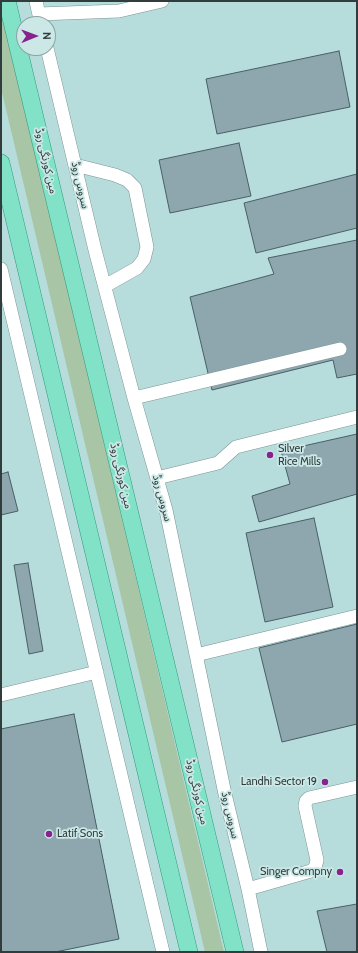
<!DOCTYPE html>
<html>
<head>
<meta charset="utf-8">
<style>
	body { margin:0 }
	#map { position:relative; width:358px; height:953px; overflow:hidden; background:#cbe8e7; font-family:Cabin,sans-serif }
	canvas { display:block }
	.frame { position:absolute; inset:0; border:2px solid #313c3c; pointer-events:none }
	.north { position:absolute; left:16px; top:16px; width:40px; height:40px; box-sizing:border-box; background:#cbe8e7; border:1px solid #8da3a3; border-radius:50%; rotate:89deg; font-size:11px; font-weight:700; line-height:16px; text-align:center; color:#313c3c }
	.north::after { content:''; display:block; margin:auto; width:14px; height:18px; background:#86238c; clip-path:polygon(50% 0,100% 100%,50% 72%,0 100%) }
</style>
</head>
<body>
<div id="map">
<canvas width="358" height="953"></canvas>
<div class="frame"></div>
<div class="north">N</div>
</div>
<script>
const context = document.querySelector('canvas').getContext('2d');
context.lineJoin = 'round';
function fillPath(path, color) {
  context.fillStyle = color;
  context.fill(path, 'evenodd');
}
function poly(rows) {
  const path = new Path2D();
  for (const r of rows) {
    path.moveTo(r[0], r[1]);
    for (let i = 2; i < r.length; i += 2) path.lineTo(r[i], r[i + 1]);
  }
  return path;
}
function stroke(path, color, width, dash) {
  context.strokeStyle = color;
  context.lineWidth = width;
  context.lineCap = dash ? 'butt' : 'round';
  context.setLineDash(dash || []);
  context.stroke(path);
}
function drawText(font, color, halo, rows, align = 'center') {
  context.font = font + ' Cabin,"Noto Sans Arabic",sans-serif';
  context.lineWidth = 3.5;
  context.setLineDash([]);
  context.textBaseline = 'middle';
  context.strokeStyle = halo;
  context.fillStyle = color;
  for (const [text, x, y, turn = 0] of rows) {
    context.save();
    context.translate(x, y);
    context.rotate((+turn || 0) * Math.PI / 180);
    context.textAlign = isNaN(turn) ? turn : align;
    if (halo) context.strokeText(text, 0, 0);
    context.fillText(text, 0, 0);
    context.restore();
  }
}
fillPath(poly([
	[1,1,357,1,357,952,1,952],
	[24,24,48,24,48,48,24,48]
]), '#b6dcdb');
fillPath(poly([
	[1,11,76,324,224,952,205,952,1,88]
]), '#a8c5a5');
const building = poly([
	[339,51,350,107,217,134,206,79,339,51],
	[239,143,251,196,170,213,159,160,239,143],
	[357,174,357,228,256,253,244,203,357,174],
	[357,240,357,374,337,378,333,360,212,390,190,297,274,274,268,258,357,240],
	[357,434,357,494,259,522,252,496,290,484,281,451,357,434],
	[8,472,18,511,1,515,1,474,8,472],
	[314,518,333,607,265,622,246,533,314,518],
	[28,563,43,651,29,654,14,565,28,563],
	[357,624,357,724,282,742,259,648,357,624],
	[74,714,119,939,55,952,1,952,1,729,74,714],
	[357,904,357,952,327,952,317,911,357,904]
]);
fillPath(building, '#8ea7af');
stroke(building, '#496068', 1);
const minor = poly([
	[36,1,41,24],
	[39,14,119,11,162,1],
	[47,48,95,250,134,398,166,510,225,794,248,889,261,952],
	[75,165,115,175,127,180,135,188,147,247,144,259,137,268,105,286],
	[1,269,163,952],
	[134,398,340,349],
	[157,478,218,463,236,447,357,417],
	[196,655,357,616],
	[1,695,97,672],
	[248,889,311,871,315,868,317,860,305,806,306,801,309,798,357,787]
]);
const major = poly([
	[7,1,235,952],
	[1,163,189,952]
]);
stroke(minor, '#7b9695', 14);
stroke(major, '#2e9b7e', 18);
stroke(minor, '#fff', 13);
stroke(major, '#81e2c7', 17);
for (const [x, y, r, color] of [
	[270,455,4,"#86238c"],
	[325,782,4,"#86238c"],
	[49,834,4,"#86238c"],
	[340,872,4,"#86238c"]
]) {
  const dot = new Path2D();
  dot.arc(x, y, r, 0, 2 * Math.PI);
  context.fillStyle = color;
  context.fill(dot);
  stroke(dot, '#cbe8e7', 1.5);
}
drawText('11px', '#313c3c', '#cbe8e7', [
	["مین کورنگی روڈ",46,161,77],
	["سروس روڈ",80,185,77],
	["مین کورنگی روڈ",121,476,77],
	["سروس روڈ",162,498,75],
	["مین کورنگی روڈ",197,792,77],
	["سروس روڈ",230,815,77]
]);
drawText('11px', '#313c3c', '#cbe8e7', [
	["Silver",278,449],
	["Rice Mills",278,462],
	["Landhi Sector 19",317,782,"right"],
	["Latif Sons",57,834],
	["Singer Compny",332,872,"right"]
], 'left');
</script>
</body>
</html>
